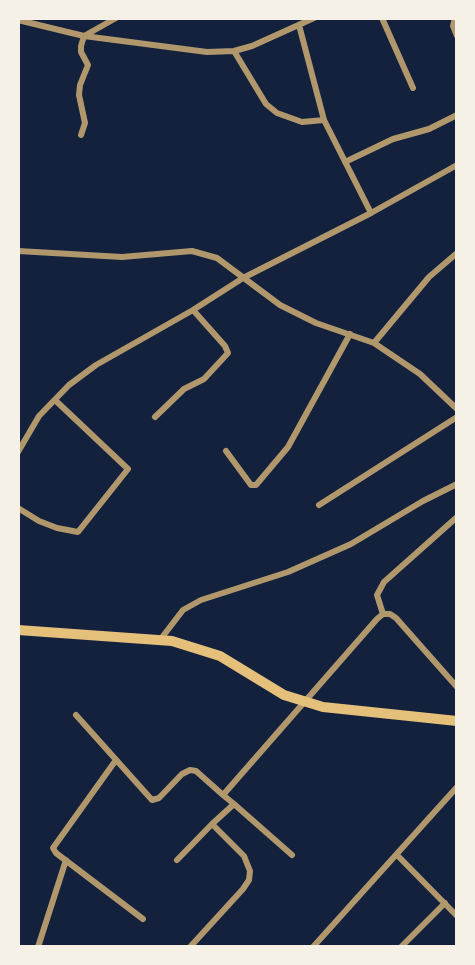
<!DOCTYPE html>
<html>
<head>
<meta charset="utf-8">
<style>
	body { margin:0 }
	#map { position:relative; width:475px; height:965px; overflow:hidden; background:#14213d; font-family:"Exo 2",sans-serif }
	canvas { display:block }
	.frame { position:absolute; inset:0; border:20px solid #f6f1e7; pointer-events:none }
</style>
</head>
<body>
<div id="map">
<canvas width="475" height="965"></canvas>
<div class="frame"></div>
</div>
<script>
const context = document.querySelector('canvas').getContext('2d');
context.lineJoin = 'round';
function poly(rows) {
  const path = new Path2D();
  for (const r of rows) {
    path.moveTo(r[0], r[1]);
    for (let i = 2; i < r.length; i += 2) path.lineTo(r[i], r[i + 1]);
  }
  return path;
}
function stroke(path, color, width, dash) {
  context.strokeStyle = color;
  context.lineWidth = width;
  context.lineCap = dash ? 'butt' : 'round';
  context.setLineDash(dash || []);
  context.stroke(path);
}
stroke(poly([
	[382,18,413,88],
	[455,18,453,26,457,36],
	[18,20,84,36,207,52,234,51,252,46,314,18],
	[299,25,324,120],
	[234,51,266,104,277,113,302,122,324,120,371,213],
	[81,135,85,123,79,95,80,85,88,65,81,52,81,46,84,36,116,18],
	[345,162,393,139,429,129,457,115],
	[18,251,122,257,192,251,217,258,280,305,316,323,374,343,420,374,457,409],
	[374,343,429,277,457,253],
	[155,417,184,389,204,379,228,353,225,346,193,310],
	[226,451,251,485,256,485,288,447,350,334],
	[18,452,39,416,69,385,96,365,193,310,243,278,371,213,457,165],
	[319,505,457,417],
	[18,508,39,521,57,528,78,532,128,469,55,400],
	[383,614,377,595,384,582,457,517],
	[160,640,183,610,201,600,288,572,351,544,423,501,457,484],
	[76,715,152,800,159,798,182,774,190,770,196,771,223,795],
	[116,760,53,848,56,853,143,919],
	[234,804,292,855],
	[397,855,457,916],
	[177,860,212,824],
	[38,947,66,860],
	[190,947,243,889,249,880,250,871,244,856,212,824,234,804,223,795,377,619,383,614,390,614,396,618,457,687],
	[313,947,457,787],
	[401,947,445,903]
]), '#b1986c', 6);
stroke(poly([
	[18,630,172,641,220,656,284,695,323,707,457,721]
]), '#e5c07b', 10);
</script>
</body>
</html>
